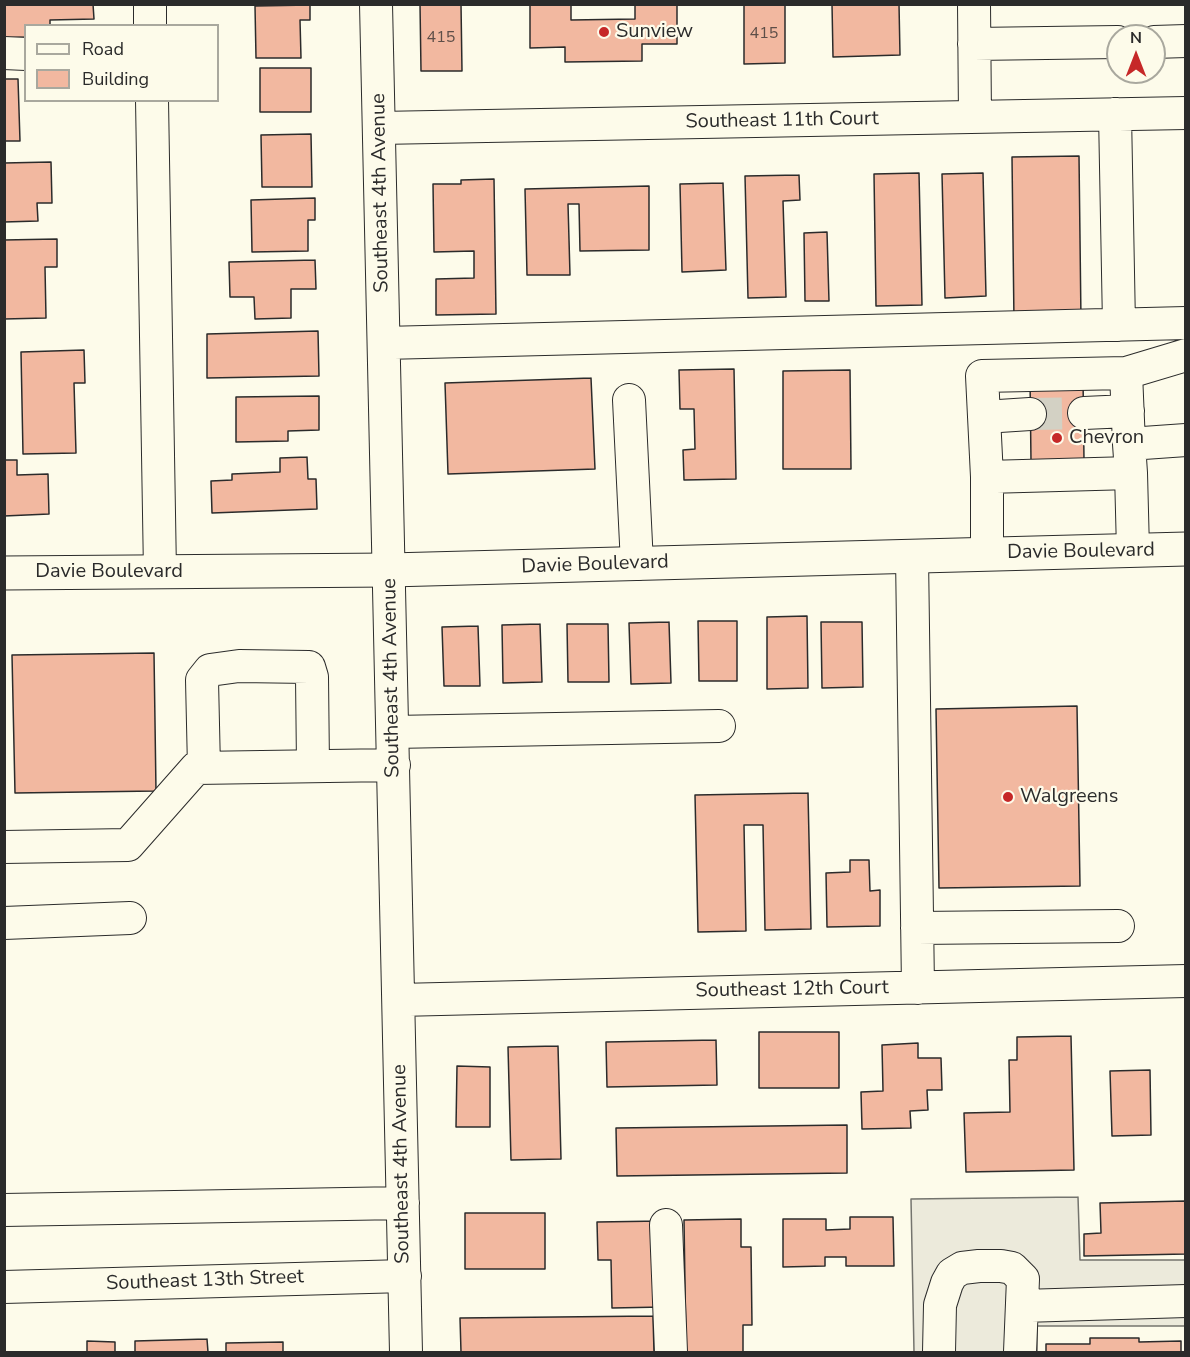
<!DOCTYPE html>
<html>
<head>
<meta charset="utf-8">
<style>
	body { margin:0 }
	#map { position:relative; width:1190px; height:1357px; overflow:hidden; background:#fdfbea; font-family:"Nunito Sans",sans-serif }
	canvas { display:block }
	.frame { position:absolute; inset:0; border:6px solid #2b2b2b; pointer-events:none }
	.legend { position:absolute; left:24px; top:24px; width:195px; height:78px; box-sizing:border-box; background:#fdfbea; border:2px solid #a9a89e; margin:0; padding:8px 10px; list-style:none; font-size:18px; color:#2b2b2b }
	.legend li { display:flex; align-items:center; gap:12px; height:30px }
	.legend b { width:30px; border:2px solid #a9a89e }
	.north { position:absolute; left:1106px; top:24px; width:60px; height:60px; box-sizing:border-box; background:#fdfbea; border:2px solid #a9a89e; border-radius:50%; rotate:0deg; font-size:16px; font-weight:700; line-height:24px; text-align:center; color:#2b2b2b }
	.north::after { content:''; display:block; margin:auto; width:21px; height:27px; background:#c62828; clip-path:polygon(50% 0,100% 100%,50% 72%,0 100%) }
</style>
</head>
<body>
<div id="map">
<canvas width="1190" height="1357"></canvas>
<div class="frame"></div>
<ul class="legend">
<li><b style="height:8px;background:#fdfbea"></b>Road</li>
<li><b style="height:16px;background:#f2b8a0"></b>Building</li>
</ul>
<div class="north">N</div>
</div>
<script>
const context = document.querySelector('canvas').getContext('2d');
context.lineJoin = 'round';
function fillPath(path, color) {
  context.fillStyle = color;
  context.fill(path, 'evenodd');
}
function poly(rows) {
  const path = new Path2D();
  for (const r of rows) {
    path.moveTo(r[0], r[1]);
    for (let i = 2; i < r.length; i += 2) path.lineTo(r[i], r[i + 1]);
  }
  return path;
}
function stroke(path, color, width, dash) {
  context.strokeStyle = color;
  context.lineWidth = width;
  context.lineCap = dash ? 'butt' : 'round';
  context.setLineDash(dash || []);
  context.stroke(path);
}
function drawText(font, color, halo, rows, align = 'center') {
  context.font = font + ' "Nunito Sans",sans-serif';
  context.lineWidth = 4.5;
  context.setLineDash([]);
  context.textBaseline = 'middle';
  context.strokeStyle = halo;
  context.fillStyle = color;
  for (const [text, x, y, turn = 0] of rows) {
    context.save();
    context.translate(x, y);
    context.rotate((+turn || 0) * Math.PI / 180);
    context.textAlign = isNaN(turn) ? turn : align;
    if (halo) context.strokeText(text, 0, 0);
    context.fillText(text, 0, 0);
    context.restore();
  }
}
const parking = poly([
	[1078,1197,1080,1260,1185,1260,1185,1326,1037,1326,1037,1352,914,1352,911,1199,1078,1197]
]);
fillPath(parking, '#eceadb');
stroke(parking, '#74746e', 1.5);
const building = poly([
	[4,4,93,4,94,19,50,20,50,26,26,26,26,37,4,38,4,4],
	[420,4,461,4,462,71,421,71,420,4],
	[530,4,571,4,571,20,635,19,635,4,677,4,677,44,642,44,642,61,565,62,565,47,530,48,530,4],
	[744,4,785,4,785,63,744,64,744,4],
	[832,4,899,4,900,55,833,57,832,4],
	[310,5,310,20,300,20,301,58,256,58,255,6,310,5],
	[260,68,311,68,311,112,260,112,260,68],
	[4,79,18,79,20,141,4,141,4,79],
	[311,134,312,187,262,187,261,135,311,134],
	[1079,156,1081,321,1014,322,1012,157,1079,156],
	[51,162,52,203,37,203,38,221,4,222,4,163,51,162],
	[919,173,922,305,876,306,874,174,919,173],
	[983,173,986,296,945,298,942,174,983,173],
	[799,175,800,200,783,201,786,297,748,298,745,176,799,175],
	[494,179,496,314,436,315,436,279,474,278,474,251,434,252,433,184,461,184,461,180,494,179],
	[723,183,726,270,682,272,680,184,723,183],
	[649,186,649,250,580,251,579,204,568,204,570,275,527,275,525,189,649,186],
	[315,198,315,220,308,220,308,251,252,252,251,200,315,198],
	[827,232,829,301,805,301,804,233,827,232],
	[57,239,57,267,45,267,46,318,4,319,4,240,57,239],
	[315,260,316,289,291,289,291,318,255,319,254,297,230,297,229,262,315,260],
	[318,331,319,376,207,378,207,334,318,331],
	[84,350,85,383,74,383,76,453,23,454,21,352,84,350],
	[734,369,736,479,684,480,683,450,695,449,694,409,680,409,679,370,734,369],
	[850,370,851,469,783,469,783,371,850,370],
	[1083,377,1084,461,1031,462,1030,378,1083,377],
	[591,378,595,469,448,474,445,383,591,378],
	[319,396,319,430,288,431,288,441,236,442,236,397,319,396],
	[307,457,308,479,316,479,317,509,212,513,211,481,232,480,232,474,280,472,280,458,307,457],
	[4,460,17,460,17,475,48,474,49,514,4,516,4,460],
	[807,616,808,688,767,689,767,617,807,616],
	[698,621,737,621,737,681,699,681,698,621],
	[669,622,671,683,631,684,629,623,669,622],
	[821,622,862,622,863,687,822,688,821,622],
	[540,624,542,682,503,683,502,625,540,624],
	[567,624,608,624,609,682,568,682,567,624],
	[478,626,480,686,444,686,442,627,478,626],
	[154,653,156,791,15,793,12,655,154,653],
	[1077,706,1080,886,939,888,936,709,1077,706],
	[808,793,811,929,765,930,763,825,744,825,746,931,698,932,695,795,808,793],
	[850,860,869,860,870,891,880,890,880,926,827,927,826,873,850,872,850,860],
	[759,1032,839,1032,839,1088,759,1088,759,1032],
	[1071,1036,1074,1170,966,1172,964,1113,1010,1112,1009,1060,1017,1060,1017,1037,1071,1036],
	[716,1040,717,1085,607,1087,606,1042,716,1040],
	[918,1043,918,1058,941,1058,942,1090,927,1090,928,1110,910,1111,911,1128,862,1129,861,1092,883,1091,882,1045,918,1043],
	[558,1046,561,1159,511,1160,508,1047,558,1046],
	[457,1066,490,1067,490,1127,456,1127,457,1066],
	[1150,1070,1151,1135,1112,1136,1110,1071,1150,1070],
	[847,1125,847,1173,617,1176,616,1128,847,1125],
	[1186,1201,1186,1254,1084,1256,1084,1234,1101,1233,1100,1203,1186,1201],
	[465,1213,545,1213,545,1269,465,1269,465,1213],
	[850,1217,893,1217,894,1266,846,1266,846,1257,825,1257,825,1266,783,1267,783,1219,826,1219,826,1230,850,1229,850,1217],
	[741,1219,741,1247,751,1247,752,1325,743,1325,743,1352,686,1352,684,1220,741,1219],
	[661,1221,663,1307,612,1308,611,1260,598,1260,597,1222,661,1221],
	[653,1316,654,1352,461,1352,460,1318,653,1316],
	[1090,1338,1139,1338,1139,1342,1181,1341,1181,1352,1046,1352,1046,1344,1090,1344,1090,1338],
	[207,1339,208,1352,135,1352,135,1341,207,1339],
	[87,1341,115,1342,115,1352,87,1352,87,1341],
	[283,1342,283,1352,226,1352,226,1343,283,1342]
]);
fillPath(building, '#f2b8a0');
stroke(building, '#2b2b2b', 1.5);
stroke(poly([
	[1030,414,1084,413]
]), '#d3d1c4', 32, [32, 16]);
const minor = poly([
	[150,4,150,26],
	[376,4,406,1352],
	[974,4,975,117],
	[1154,42,1186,41],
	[974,44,1118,42],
	[4,53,26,54],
	[152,100,160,572],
	[1115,114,1119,325],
	[379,128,1186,113],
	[384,343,1186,323],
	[629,400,637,564],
	[1084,413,1128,411],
	[984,417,1030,414],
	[1129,444,1126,373,1186,355],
	[1131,473,1133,550],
	[987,477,982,376,1126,373],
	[987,554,987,477,1131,473,1129,444,1186,440],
	[912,556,918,988],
	[393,732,719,726],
	[204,768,202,680,210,670,239,666,309,667,312,677,313,766],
	[4,847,128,845,196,768,394,765],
	[4,923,130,918],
	[917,928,1118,926],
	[399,1000,1186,981],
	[4,1210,403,1203],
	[666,1225,671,1352],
	[4,1287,405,1276],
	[1023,1306,1186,1301],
	[939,1352,940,1305,947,1283,952,1274,962,1268,979,1266,1001,1266,1012,1268,1023,1279,1020,1352]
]);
const major = poly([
	[4,573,390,570,1186,549]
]);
stroke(minor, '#2b2b2b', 34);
stroke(major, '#2b2b2b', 35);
stroke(minor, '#fdfbea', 32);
stroke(major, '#fdfbea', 33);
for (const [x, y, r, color] of [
	[604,32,6,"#c62828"],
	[1057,438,6,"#c62828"],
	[1008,797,6,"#c62828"]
]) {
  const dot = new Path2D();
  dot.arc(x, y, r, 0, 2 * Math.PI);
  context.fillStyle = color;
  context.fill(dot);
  stroke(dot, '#fdfbea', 2);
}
drawText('16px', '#5d4e48', null, [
	["415",764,34],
	["415",441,38]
]);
drawText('20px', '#2b2b2b', '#fdfbea', [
	["Sunview",616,32],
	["Chevron",1069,438],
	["Walgreens",1020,797]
], 'left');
drawText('20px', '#2b2b2b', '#fdfbea', [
	["Southeast 11th Court",782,121,-1],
	["Southeast 4th Avenue",381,193,-91],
	["Davie Boulevard",1081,552,-1],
	["Davie Boulevard",595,565,-2],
	["Davie Boulevard",109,572],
	["Southeast 4th Avenue",392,678,-91],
	["Southeast 12th Court",792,990,-1],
	["Southeast 4th Avenue",402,1164,-91],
	["Southeast 13th Street",205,1281,-2]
]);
</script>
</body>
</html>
